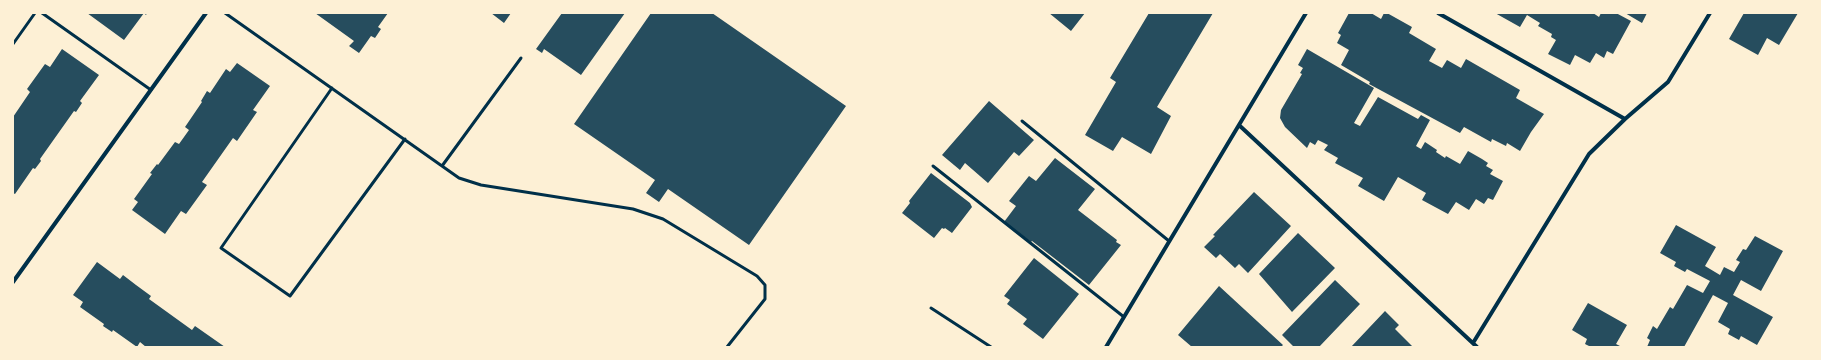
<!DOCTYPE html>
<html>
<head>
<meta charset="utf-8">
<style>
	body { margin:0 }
	#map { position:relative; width:1821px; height:360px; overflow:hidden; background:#fdf0d5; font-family:Figtree,sans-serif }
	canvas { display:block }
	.frame { position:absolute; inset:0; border:14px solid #fdf0d5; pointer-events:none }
</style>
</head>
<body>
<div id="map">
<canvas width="1821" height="360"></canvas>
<div class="frame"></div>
</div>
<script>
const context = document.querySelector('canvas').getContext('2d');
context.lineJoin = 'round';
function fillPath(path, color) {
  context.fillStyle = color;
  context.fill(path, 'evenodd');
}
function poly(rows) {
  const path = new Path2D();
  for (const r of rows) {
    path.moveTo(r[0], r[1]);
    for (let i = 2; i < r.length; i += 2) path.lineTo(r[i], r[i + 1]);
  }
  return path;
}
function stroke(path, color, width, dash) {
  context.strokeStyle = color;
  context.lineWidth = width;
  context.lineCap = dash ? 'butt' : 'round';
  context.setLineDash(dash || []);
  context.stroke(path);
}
fillPath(poly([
	[87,13,147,13,146,15,144,13,124,40],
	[315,13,388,13,378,27,381,29,375,38,371,36,359,53,349,46,354,41],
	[491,13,511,13,504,23],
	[562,13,625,13,581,75,544,49,542,53,536,49],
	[651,13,712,13,846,106,749,245,668,189,659,202,646,193,655,180,574,124],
	[1049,13,1085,13,1071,31],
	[1149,13,1213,13,1157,107,1171,116,1151,154,1122,137,1113,151,1085,135,1116,82,1110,78],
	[1349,13,1371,13,1381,19,1384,13,1387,13,1412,27,1409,33,1436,49,1429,61,1442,68,1447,60,1461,68,1466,59,1520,90,1516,98,1544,114,1531,132,1520,151,1507,143,1506,146,1492,139,1491,142,1464,127,1460,133,1369,84,1370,82,1341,65,1349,50,1337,43,1341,35,1338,33],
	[1495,13,1593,13,1599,17,1601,13,1616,13,1631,21,1613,54,1607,51,1604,58,1596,53,1590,63,1575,55,1570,65,1548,54,1556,40,1551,37,1552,34,1538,26,1540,23,1527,15,1520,27],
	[1625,13,1647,13,1642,23],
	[1744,13,1798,13,1779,45,1767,38,1758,55,1729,39],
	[62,49,99,75,80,101,82,103,76,112,74,111,40,159,41,161,35,169,33,168,15,194,13,193,13,117,30,92,27,89,45,64,50,67],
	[1307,49,1374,88,1354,123,1360,126,1378,97,1418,119,1421,115,1430,120,1416,146,1421,149,1425,142,1437,150,1436,152,1445,158,1446,156,1460,164,1468,151,1482,159,1488,163,1486,166,1493,170,1490,174,1503,181,1493,200,1488,198,1484,204,1476,199,1469,210,1456,202,1448,214,1422,200,1426,193,1398,177,1384,201,1358,186,1363,178,1335,163,1338,158,1324,150,1328,145,1318,140,1315,145,1310,142,1307,148,1285,127,1280,118,1281,110,1302,74,1300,73,1303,68,1298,65],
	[237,63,270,86,253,110,257,112,237,141,233,138,202,182,207,185,186,214,181,211,165,234,132,210,138,202,134,199,152,174,150,173,157,164,158,165,175,142,179,144,189,130,185,127,202,102,201,101,207,91,210,93,226,69,230,72],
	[989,101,1034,140,1019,156,1014,152,988,183,965,163,960,170,942,155],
	[1055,158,1095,189,1078,210,1117,240,1116,242,1121,245,1089,285,1032,241,1031,242,1004,222,1016,206,1009,201,1029,176,1036,181],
	[931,173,970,203,972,207,952,233,945,228,944,229,942,228,934,238,902,213,910,203,909,201],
	[1254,192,1291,226,1248,273,1239,264,1235,268,1220,254,1216,258,1204,247,1215,236,1213,235],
	[1676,225,1716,247,1705,266,1720,275,1724,267,1734,272,1740,262,1736,260,1743,249,1746,250,1755,236,1783,251,1761,291,1741,280,1733,295,1773,317,1757,345,1741,336,1739,340,1728,334,1730,329,1718,322,1728,303,1713,295,1684,347,1647,347,1650,340,1647,338,1653,326,1657,329,1670,307,1673,309,1687,285,1703,293,1710,281,1687,269,1685,272,1674,266,1676,262,1660,253],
	[1298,233,1335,268,1292,312,1259,274],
	[1034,258,1079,294,1043,339,1023,324,1027,319,1007,304,1010,300,1004,296],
	[97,262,120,279,123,275,136,285,151,296,149,299,192,330,195,326,225,347,146,347,140,342,137,347,113,330,112,332,103,326,104,324,80,307,83,302,73,295],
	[1335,280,1360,304,1319,347,1294,347,1282,335],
	[1219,286,1283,345,1281,347,1192,347,1178,335],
	[1588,303,1627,325,1616,344,1622,347,1599,346,1591,347,1585,344,1587,339,1572,330],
	[1385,311,1399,325,1395,329,1413,347,1351,347]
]), '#264d5e');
stroke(poly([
	[42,13,151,90],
	[225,13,459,178,481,185,633,209,663,219,757,276,765,285,765,299,727,347],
	[13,44,35,13],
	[332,88,221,248,290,296,405,139],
	[1022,121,1169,241],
	[442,166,521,58],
	[933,166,1124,317],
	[931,308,991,347]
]), '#003049', 3);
stroke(poly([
	[1438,13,1625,119],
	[1240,126,1477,347],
	[13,282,206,13],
	[1473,343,1589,154,1625,119,1668,82,1710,13],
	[1106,347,1306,13]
]), '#003049', 4);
</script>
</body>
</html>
